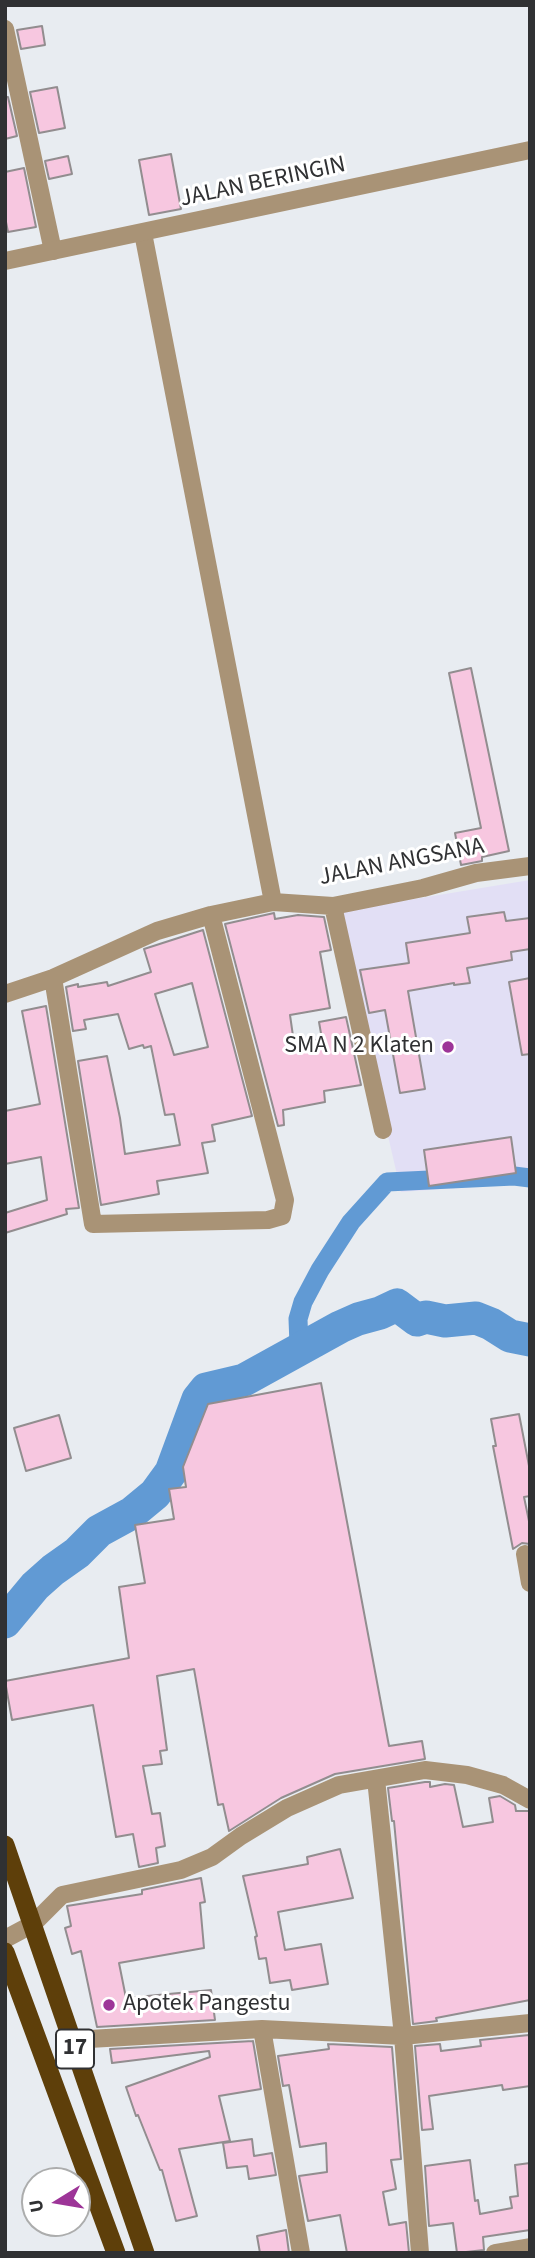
<!DOCTYPE html>
<html>
<head>
<meta charset="utf-8">
<style>
	body { margin:0 }
	#map { position:relative; width:535px; height:2258px; overflow:hidden; background:#e8ecf1; font-family:"Source Sans 3",sans-serif }
	canvas { display:block }
	.frame { position:absolute; inset:0; border:7px solid #303133; pointer-events:none }
	.north { position:absolute; left:21px; top:2167px; width:70px; height:70px; box-sizing:border-box; background:#fff; border:2px solid #acadad; border-radius:50%; rotate:259deg; font-size:19px; font-weight:700; line-height:28px; text-align:center; color:#303133 }
	.north::after { content:''; display:block; margin:auto; width:24px; height:32px; background:#9d3598; clip-path:polygon(50% 0,100% 100%,50% 72%,0 100%) }
</style>
</head>
<body>
<div id="map">
<canvas width="535" height="2258"></canvas>
<div class="frame"></div>
<div class="north">U</div>
</div>
<script>
const context = document.querySelector('canvas').getContext('2d');
context.lineJoin = 'round';
function fillPath(path, color) {
  context.fillStyle = color;
  context.fill(path, 'evenodd');
}
function poly(rows) {
  const path = new Path2D();
  for (const r of rows) {
    path.moveTo(r[0], r[1]);
    for (let i = 2; i < r.length; i += 2) path.lineTo(r[i], r[i + 1]);
  }
  return path;
}
function stroke(path, color, width, dash) {
  context.strokeStyle = color;
  context.lineWidth = width;
  context.lineCap = dash ? 'butt' : 'round';
  context.setLineDash(dash || []);
  context.stroke(path);
}
function drawText(font, color, halo, rows, align = 'center') {
  context.font = font + ' "Source Sans 3",sans-serif';
  context.lineWidth = 6;
  context.setLineDash([]);
  context.textBaseline = 'middle';
  context.strokeStyle = halo;
  context.fillStyle = color;
  for (const [text, x, y, turn = 0] of rows) {
    context.save();
    context.translate(x, y);
    context.rotate((+turn || 0) * Math.PI / 180);
    context.textAlign = isNaN(turn) ? turn : align;
    if (halo) context.strokeText(text, 0, 0);
    context.fillText(text, 0, 0);
    context.restore();
  }
}
fillPath(poly([
	[530,880,530,1183,401,1192,336,912]
]), '#e2dff5');
stroke(poly([
	[294,1353,299,1345,298,1319,303,1302,320,1270,351,1222,387,1182,514,1176,530,1178]
]), '#619ad4', 19);
stroke(poly([
	[5,1622,35,1586,53,1570,77,1553,99,1531,132,1513,155,1494,171,1472,198,1399,206,1389,244,1380,340,1327,358,1319,380,1313,397,1305,417,1320,426,1317,445,1321,476,1318,491,1324,510,1336,530,1340]
]), '#619ad4', 33);
const building = poly([
	[42,26,45,45,21,49,17,30,42,26],
	[57,87,65,128,39,133,30,92,57,87],
	[5,97,8,97,17,136,5,139,5,97],
	[171,154,181,209,149,215,139,160,171,154],
	[68,156,72,174,49,179,45,161,68,156],
	[24,168,36,227,8,232,5,217,5,172,24,168],
	[471,668,509,851,482,857,482,861,461,865,455,833,481,828,449,673,471,668],
	[504,912,506,921,530,918,530,949,511,952,512,960,467,968,470,983,454,985,454,983,408,991,425,1089,400,1093,385,1010,369,1013,360,970,409,963,406,943,470,933,467,917,504,912],
	[274,913,275,919,298,915,324,917,331,950,320,952,330,1008,290,1015,294,1043,322,1039,319,1022,346,1017,361,1085,324,1091,325,1102,283,1110,284,1125,278,1126,225,924,274,913],
	[203,930,252,1116,212,1125,215,1141,202,1143,208,1173,157,1181,159,1194,101,1205,78,1061,107,1056,120,1118,125,1154,180,1145,174,1114,165,1115,151,1046,144,1048,143,1045,129,1049,118,1014,84,1020,86,1029,73,1031,66,987,78,984,78,987,107,982,108,986,151,972,144,949,203,930],
	[192,983,208,1047,174,1055,155,994,192,983],
	[530,978,530,1054,522,1055,509,982,530,978],
	[46,1006,79,1208,66,1209,67,1214,5,1233,5,1213,47,1200,41,1157,5,1164,5,1111,40,1104,22,1011,46,1006],
	[511,1137,516,1173,429,1186,424,1150,511,1137],
	[321,1383,389,1746,422,1741,425,1759,335,1774,281,1798,229,1831,223,1804,218,1805,194,1669,157,1676,167,1750,160,1751,162,1764,143,1766,152,1814,160,1813,165,1846,156,1848,158,1863,139,1867,133,1834,116,1837,93,1705,12,1720,5,1681,129,1658,119,1587,145,1583,135,1525,174,1519,169,1489,186,1487,183,1467,208,1404,321,1383],
	[519,1414,530,1471,530,1496,524,1497,530,1526,530,1544,522,1543,513,1549,493,1446,496,1446,491,1419,519,1414],
	[59,1415,71,1458,26,1471,14,1428,59,1415],
	[425,1782,430,1782,430,1787,445,1784,454,1785,463,1827,493,1822,489,1798,500,1796,515,1805,516,1811,530,1811,530,2000,436,2018,437,2021,413,2024,394,1821,392,1821,388,1788,425,1782],
	[340,1849,353,1898,278,1912,285,1950,321,1944,328,1984,292,1990,290,1980,270,1983,266,1958,259,1959,255,1937,257,1936,243,1876,308,1864,307,1857,340,1849],
	[201,1878,205,1902,200,1903,204,1948,119,1963,126,1998,211,1990,215,2020,97,2027,81,1951,72,1954,65,1928,71,1926,67,1906,142,1894,142,1890,201,1878],
	[529,2035,530,2086,503,2090,502,2085,429,2096,433,2129,422,2130,415,2046,440,2044,441,2051,481,2046,480,2040,529,2035],
	[253,2041,261,2089,219,2096,230,2141,179,2149,197,2216,176,2221,162,2170,160,2170,138,2115,136,2116,126,2087,210,2057,209,2051,112,2063,110,2049,253,2041],
	[328,2044,392,2047,401,2159,391,2160,396,2189,383,2192,389,2225,406,2222,409,2253,347,2253,340,2215,308,2221,299,2176,327,2172,326,2143,300,2147,289,2085,283,2086,278,2056,329,2049,328,2044],
	[252,2139,254,2156,272,2153,276,2175,249,2179,247,2166,227,2168,223,2143,252,2139],
	[470,2160,475,2201,478,2200,480,2214,512,2208,510,2197,518,2196,515,2165,530,2163,530,2230,483,2237,484,2250,457,2253,453,2223,429,2226,425,2166,470,2160],
	[286,2230,289,2253,260,2253,257,2236,286,2230]
]);
fillPath(building, '#f7c7e0');
stroke(building, '#928d8f', 2);
stroke(poly([
	[5,29,53,251],
	[143,233,273,902],
	[333,906,383,1130],
	[53,978,93,1224,268,1220,282,1216,285,1200,211,915],
	[5,994,53,978,157,931,211,915,273,902,333,906,423,888,476,873,530,866],
	[525,1554,530,1583],
	[376,1779,403,2036,420,2253],
	[5,1939,33,1924,62,1895,181,1870,212,1857,241,1836,287,1808,339,1785,425,1770,467,1775,503,1785,530,1800],
	[262,2029,301,2253],
	[72,2040,262,2029,403,2036,530,2023],
	[495,2253,530,2247]
]), '#a99376', 18);
stroke(poly([
	[5,261,530,150]
]), '#a99376', 18);
stroke(poly([
	[5,1845,145,2253],
	[5,1952,116,2253]
]), '#5e3f0a', 19);
for (const [x, y, r, color] of [
	[448,1047,7,"#9d3598"],
	[109,2005,7,"#9d3598"]
]) {
  const dot = new Path2D();
  dot.arc(x, y, r, 0, 2 * Math.PI);
  context.fillStyle = color;
  context.fill(dot);
  stroke(dot, '#fff', 2.5);
}
for (const [x, y, w] of [
	[75,2049,38]
]) {
  const box = new Path2D();
  box.roundRect(x - w / 2, y - 19.5, w, 39, 5);
  context.fillStyle = '#fff';
  context.fill(box);
  stroke(box, '#303133', 2);
}
drawText('bold 23px', '#303133', null, [
	["17",75,2049]
]);
drawText('24px', '#303133', '#fff', [
	["JALAN BERINGIN",263,183,-12],
	["JALAN ANGSANA",402,863,-11]
]);
drawText('24px', '#303133', '#fff', [
	["SMA N 2 Klaten",434,1047],
	["Apotek Pangestu",123,2005,"left"]
], 'right');
</script>
</body>
</html>
